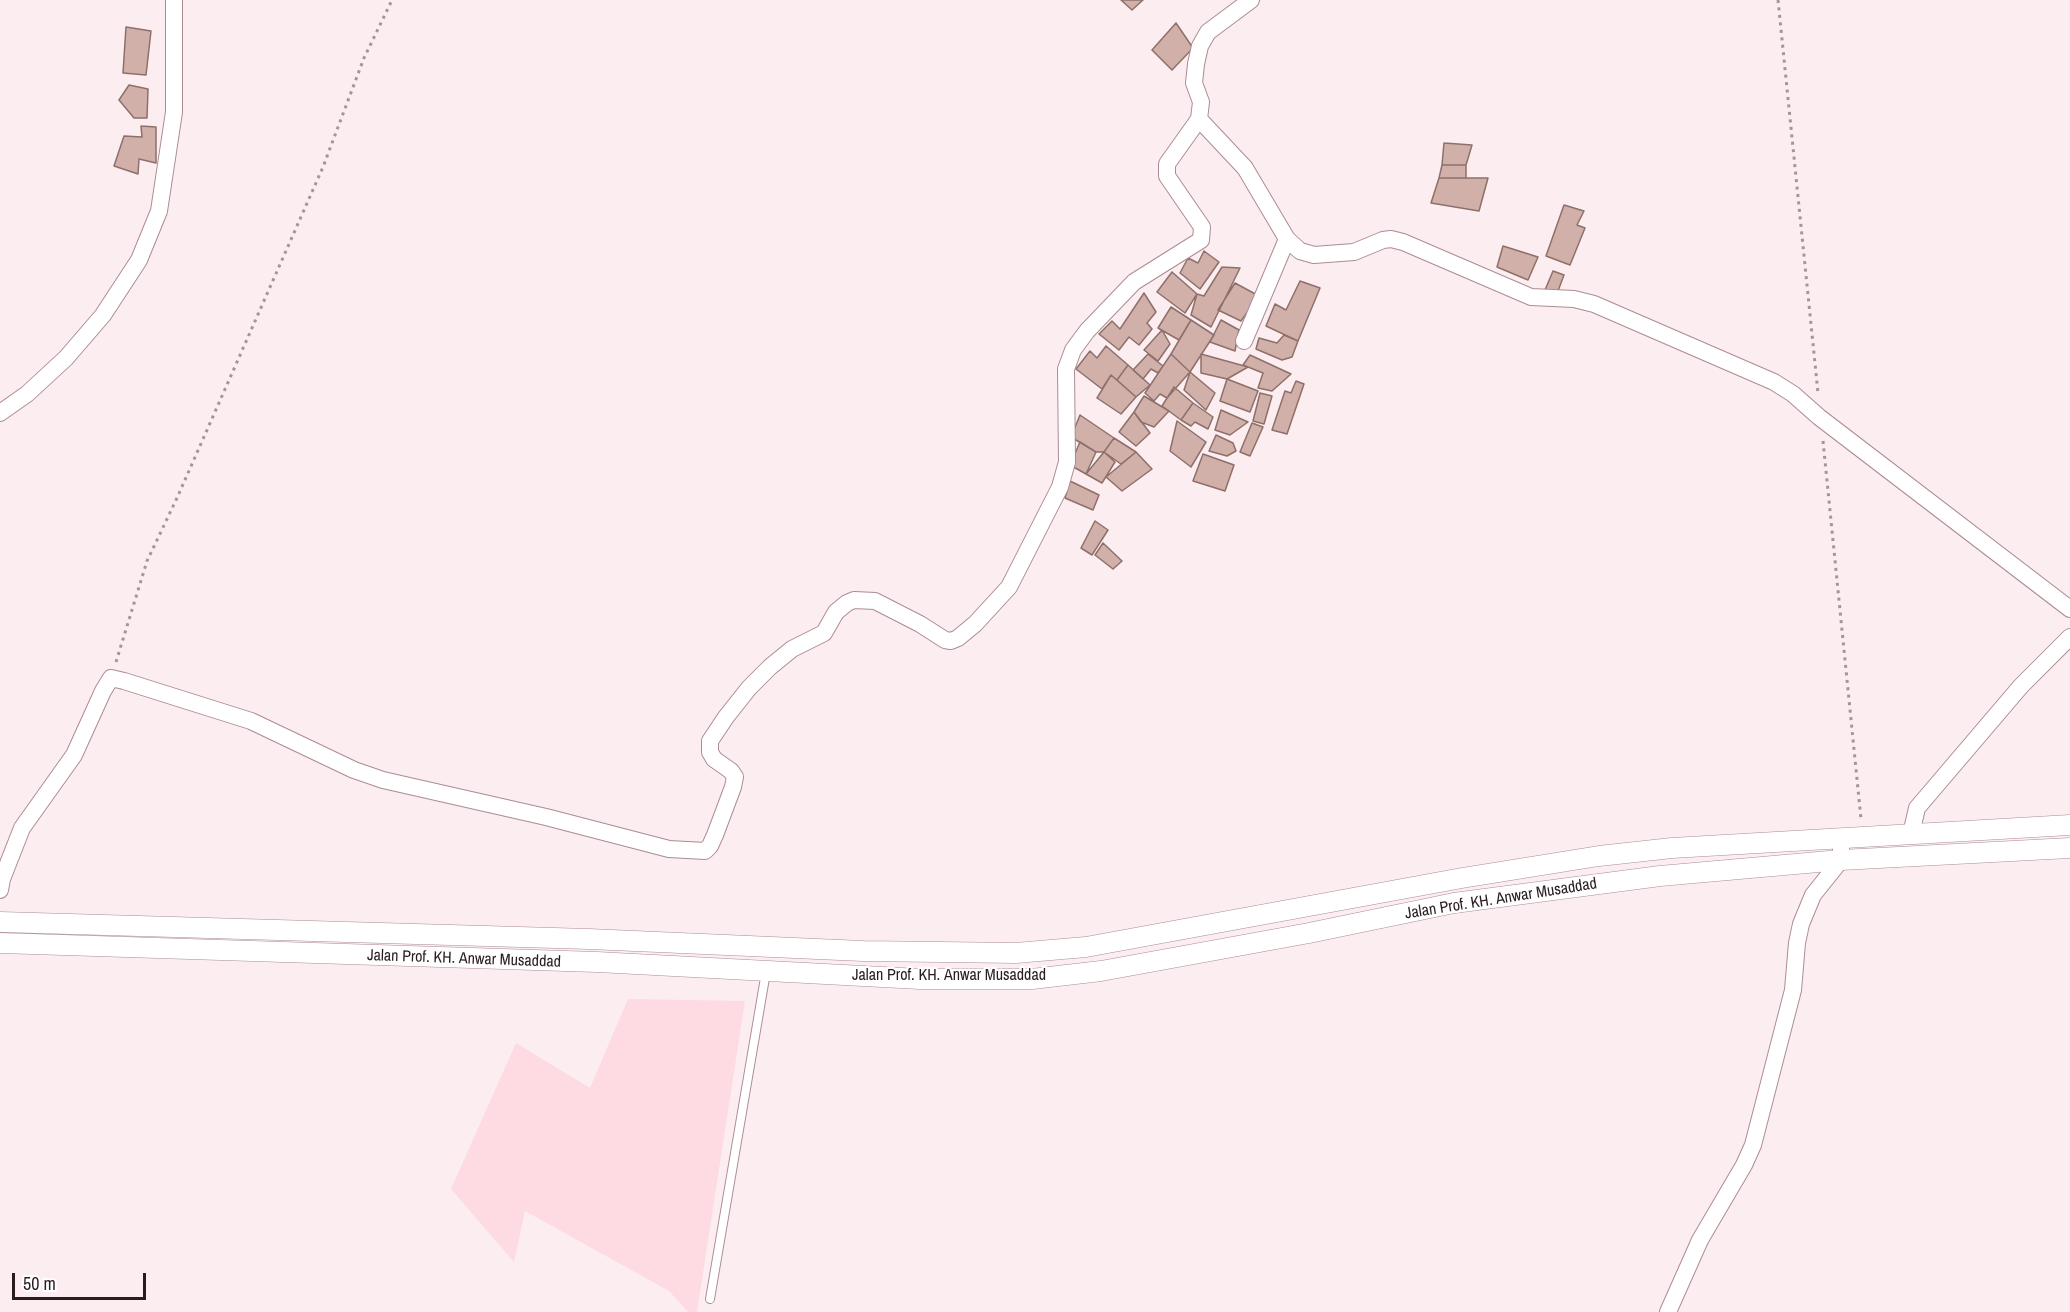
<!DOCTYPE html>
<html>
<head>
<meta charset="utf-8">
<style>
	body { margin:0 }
	#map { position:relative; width:2070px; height:1312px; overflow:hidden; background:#fbedf0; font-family:"Archivo Narrow",sans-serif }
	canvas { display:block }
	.scale { position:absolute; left:12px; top:1273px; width:134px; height:27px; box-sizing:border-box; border:3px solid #291c20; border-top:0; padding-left:8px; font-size:18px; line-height:21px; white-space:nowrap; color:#291c20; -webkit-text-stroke:4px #fefefe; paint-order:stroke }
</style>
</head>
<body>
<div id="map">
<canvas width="2070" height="1312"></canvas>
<div class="scale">50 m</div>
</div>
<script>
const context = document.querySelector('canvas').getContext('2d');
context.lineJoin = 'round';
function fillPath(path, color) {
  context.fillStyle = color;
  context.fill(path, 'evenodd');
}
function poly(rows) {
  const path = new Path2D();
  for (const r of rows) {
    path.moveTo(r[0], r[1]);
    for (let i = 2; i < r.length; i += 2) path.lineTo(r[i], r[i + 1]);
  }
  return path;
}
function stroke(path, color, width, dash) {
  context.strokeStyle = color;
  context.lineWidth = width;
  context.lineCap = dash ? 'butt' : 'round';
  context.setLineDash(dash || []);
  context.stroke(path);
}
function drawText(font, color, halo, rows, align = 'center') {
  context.font = font + ' "Archivo Narrow",sans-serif';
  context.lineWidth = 4.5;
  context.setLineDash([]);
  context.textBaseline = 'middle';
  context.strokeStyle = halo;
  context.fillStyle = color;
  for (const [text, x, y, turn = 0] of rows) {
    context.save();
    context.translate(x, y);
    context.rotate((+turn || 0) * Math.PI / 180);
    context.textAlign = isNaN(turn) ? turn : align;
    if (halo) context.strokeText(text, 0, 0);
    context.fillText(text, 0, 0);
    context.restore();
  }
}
fillPath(poly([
	[628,999,745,1001,697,1312,688,1312,669,1291,525,1211,514,1262,451,1189,516,1043,590,1088]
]), '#fedbe3');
const building = poly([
	[1121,0,1143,0,1132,10,1121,0],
	[1176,23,1193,48,1172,70,1152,50,1176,23],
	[126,27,151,31,146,75,123,73,126,27],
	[129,85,148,89,147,118,134,118,119,100,129,85],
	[141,126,156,127,156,163,139,159,138,174,114,166,124,136,142,137,141,126],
	[1444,143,1472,145,1466,165,1442,165,1444,143],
	[1442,165,1466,165,1466,178,1439,178,1442,165],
	[1439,178,1488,178,1479,211,1431,203,1439,178],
	[1564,205,1584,211,1577,225,1585,228,1570,265,1546,256,1564,205],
	[1503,246,1538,257,1528,280,1497,267,1503,246],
	[1204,251,1219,262,1200,289,1180,273,1188,258,1198,263,1204,251],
	[1222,267,1240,268,1211,327,1191,315,1197,294,1204,296,1222,267],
	[1553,271,1564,275,1558,291,1545,290,1553,271],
	[1172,272,1197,294,1185,313,1157,292,1172,272],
	[1300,281,1320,288,1298,341,1266,326,1275,304,1286,310,1300,281],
	[1235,283,1259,296,1241,321,1218,310,1235,283],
	[1144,293,1156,312,1147,323,1152,329,1139,345,1129,337,1119,350,1099,334,1112,321,1120,329,1144,293],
	[1171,307,1191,320,1179,340,1158,328,1171,307],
	[1191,320,1214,335,1190,372,1171,354,1191,320],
	[1221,320,1239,330,1235,351,1210,342,1221,320],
	[1162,330,1170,344,1158,361,1144,350,1162,330],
	[1284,335,1298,341,1292,357,1282,360,1256,349,1259,338,1277,343,1284,335],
	[1106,346,1128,365,1117,380,1111,375,1102,389,1076,369,1090,351,1097,358,1106,346],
	[1148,354,1163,366,1158,373,1151,369,1143,379,1133,370,1148,354],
	[1171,354,1190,372,1167,398,1160,394,1154,401,1145,393,1171,354],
	[1201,354,1248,367,1227,379,1201,373,1201,354],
	[1250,355,1291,374,1272,391,1258,388,1263,373,1243,365,1250,355],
	[1128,365,1150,385,1136,397,1117,380,1128,365],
	[1190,372,1215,393,1206,410,1184,390,1190,372],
	[1111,375,1136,397,1121,414,1097,398,1111,375],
	[1227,379,1258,391,1250,412,1220,401,1227,379],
	[1296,381,1304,384,1287,434,1272,430,1285,391,1291,393,1296,381],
	[1174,387,1193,403,1181,420,1162,406,1174,387],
	[1260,393,1272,396,1264,424,1253,421,1260,393],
	[1144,396,1169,411,1154,427,1141,422,1134,412,1144,396],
	[1193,403,1213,417,1208,429,1195,422,1191,426,1181,420,1193,403],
	[1221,410,1248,422,1230,435,1215,430,1221,410],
	[1134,412,1150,433,1136,446,1119,432,1134,412],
	[1080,415,1114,438,1104,452,1096,452,1071,437,1080,415],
	[1177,421,1206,442,1191,467,1170,451,1177,421],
	[1252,423,1263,427,1250,456,1240,452,1252,423],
	[1216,435,1233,443,1236,451,1227,456,1209,451,1216,435],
	[1114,438,1136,452,1121,464,1104,452,1114,438],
	[1080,442,1096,452,1086,474,1070,465,1080,442],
	[1104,452,1115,462,1102,483,1086,474,1104,452],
	[1136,452,1152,469,1122,491,1106,477,1136,452],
	[1203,454,1234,465,1225,491,1193,481,1203,454],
	[1070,481,1099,495,1093,510,1065,498,1070,481],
	[1095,521,1108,530,1092,555,1081,548,1095,521],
	[1103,543,1122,561,1113,569,1095,555,1103,543]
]);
fillPath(building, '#d2b0aa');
stroke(building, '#8e6f6a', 1.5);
const service = poly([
	[710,1299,766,972]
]);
const minor = poly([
	[1199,119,1201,102,1194,83,1196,64,1200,46,1208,32,1251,0],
	[1244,341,1287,239],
	[0,413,27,394,66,358,103,315,139,260,159,211,174,112,174,0],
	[1911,834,1917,808,1923,801,2021,686,2070,637],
	[0,890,2,879,22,828,74,755,103,691,111,678,124,681,251,721,354,770,383,780,546,817,669,849,705,851,710,846,715,835,733,787,735,777,731,771,714,759,710,752,710,741,726,717,749,688,770,667,792,649,824,633,836,612,847,603,854,600,875,601,920,624,945,640,951,641,958,638,975,624,1009,587,1060,487,1067,462,1066,369,1073,350,1087,331,1134,282,1201,240,1202,227,1167,176,1167,164,1199,119,1245,168,1287,239,1300,251,1314,255,1354,252,1383,240,1391,239,1403,242,1531,297,1574,299,1594,304,1774,382,1793,394,1819,417,2070,609],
	[1668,1312,1700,1240,1744,1165,1753,1145,1793,990,1797,943,1801,924,1813,895,1841,860,1841,837]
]);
const tertiary = poly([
	[0,922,589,939,863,951,1016,953,1086,947,1462,878,1599,856,1672,848,2070,825],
	[0,943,597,962,920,979,1032,979,1101,971,1309,933,1454,903,1660,876,1841,860,2070,848]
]);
stroke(service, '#ac8c94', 10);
stroke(minor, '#ac8c94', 18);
stroke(tertiary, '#ac8c94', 21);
stroke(poly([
	[1778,0,1818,393],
	[1823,441,1861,819],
	[116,662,147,561,177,498,323,167,364,58,392,0]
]), '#a39699', 3, [3, 4.5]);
stroke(service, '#fff', 8);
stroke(minor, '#fff', 16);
stroke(tertiary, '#fff', 20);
drawText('16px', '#291c20', '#fefefe', [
	["Jalan Prof. KH. Anwar Musaddad",1501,899,-9],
	["Jalan Prof. KH. Anwar Musaddad",464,959,2],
	["Jalan Prof. KH. Anwar Musaddad",949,976]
]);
</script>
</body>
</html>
